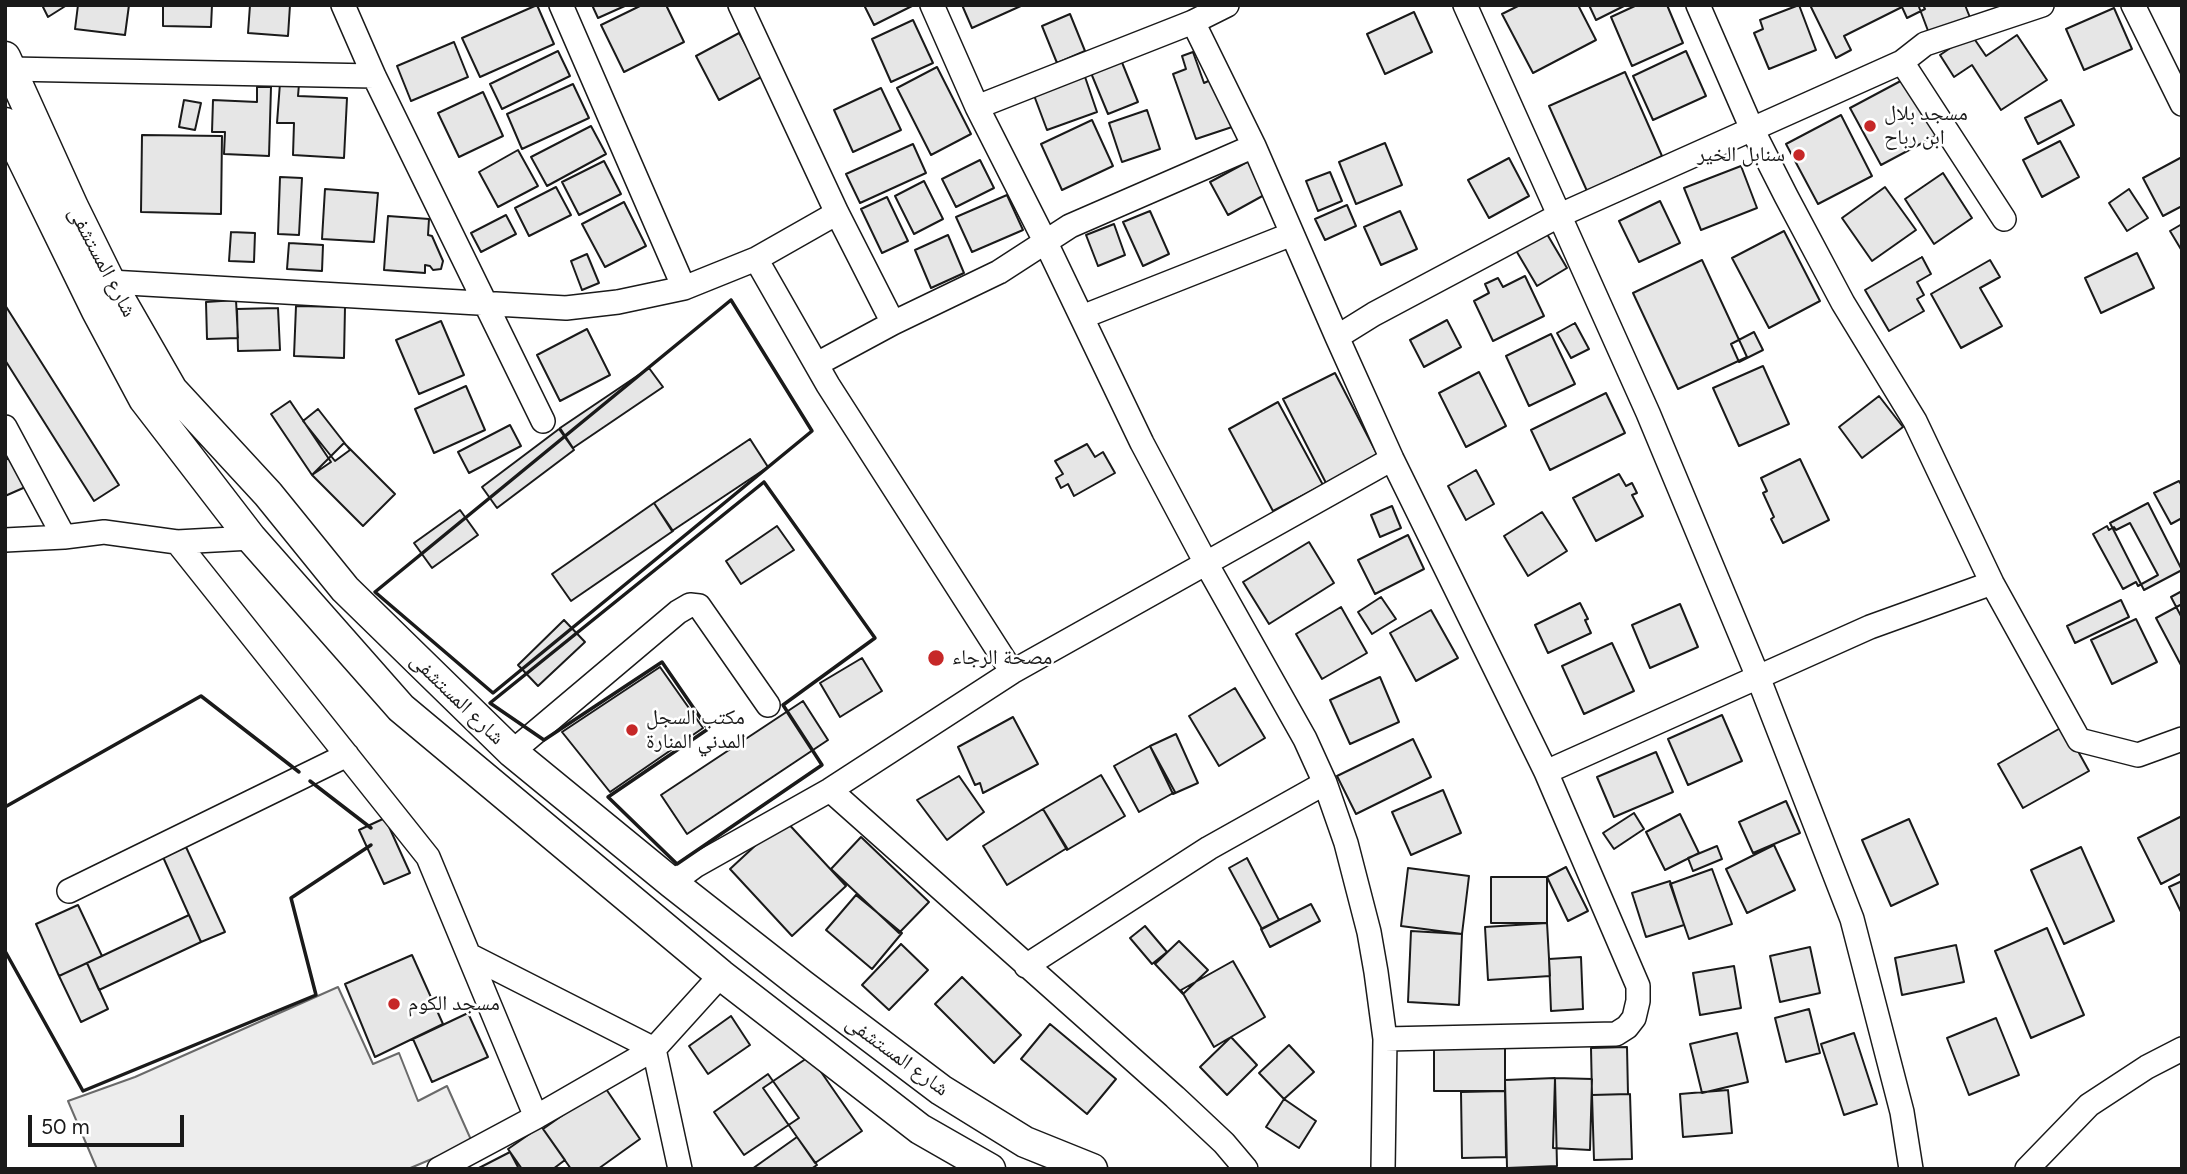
<!DOCTYPE html>
<html>
<head>
<meta charset="utf-8">
<style>
	body { margin:0 }
	#map { position:relative; width:2187px; height:1174px; overflow:hidden; background:#fff; font-family:Figtree,sans-serif }
	canvas { display:block }
	.frame { position:absolute; inset:0; border:7px solid #1a1a1a; pointer-events:none }
	.scale { position:absolute; left:28px; top:1115px; width:156px; height:32px; box-sizing:border-box; border:4px solid #1a1a1a; border-top:0; padding-left:9px; font-size:21px; line-height:24px; white-space:nowrap; color:#1a1a1a; -webkit-text-stroke:5px #fff; paint-order:stroke }
</style>
</head>
<body>
<div id="map">
<canvas width="2187" height="1174"></canvas>
<div class="frame"></div>
<div class="scale">50 m</div>
</div>
<script>
const context = document.querySelector('canvas').getContext('2d');
context.lineJoin = 'round';
function fillPath(path, color) {
  context.fillStyle = color;
  context.fill(path, 'evenodd');
}
function poly(rows) {
  const path = new Path2D();
  for (const r of rows) {
    path.moveTo(r[0], r[1]);
    for (let i = 2; i < r.length; i += 2) path.lineTo(r[i], r[i + 1]);
  }
  return path;
}
function stroke(path, color, width, dash) {
  context.strokeStyle = color;
  context.lineWidth = width;
  context.lineCap = dash ? 'butt' : 'round';
  context.setLineDash(dash || []);
  context.stroke(path);
}
function drawText(font, color, halo, rows, align = 'center') {
  context.font = font + ' Figtree,"Noto Naskh Arabic",sans-serif';
  context.lineWidth = 5;
  context.setLineDash([]);
  context.textBaseline = 'middle';
  context.strokeStyle = halo;
  context.fillStyle = color;
  for (const [text, x, y, turn = 0] of rows) {
    context.save();
    context.translate(x, y);
    context.rotate((+turn || 0) * Math.PI / 180);
    context.textAlign = isNaN(turn) ? turn : align;
    if (halo) context.strokeText(text, 0, 0);
    context.fillText(text, 0, 0);
    context.restore();
  }
}
const green = poly([
	[338,987,373,1064,399,1053,418,1101,447,1086,472,1142,408,1169,97,1169,68,1101,135,1077,338,987]
]);
fillPath(green, '#ededed');
stroke(green, '#6a6a6a', 2);
const building = poly([
	[42,5,67,5,48,17,42,5],
	[78,5,129,5,125,35,75,29,78,5],
	[163,5,212,5,211,27,163,26,163,5],
	[250,5,290,5,288,36,248,33,250,5],
	[537,5,554,44,480,77,462,38,537,5],
	[592,5,627,5,598,18,592,5],
	[642,5,666,5,684,42,624,72,601,25,642,5],
	[864,5,914,5,874,25,864,5],
	[962,5,1023,5,972,28,962,5],
	[1520,5,1578,5,1596,40,1533,73,1502,14,1520,5],
	[1589,5,1626,5,1596,20,1589,5],
	[1637,5,1667,5,1683,43,1632,66,1611,17,1637,5],
	[1799,5,1816,50,1769,69,1754,33,1763,29,1760,20,1799,5],
	[1810,5,1923,5,1925,9,1907,18,1902,7,1844,36,1851,50,1836,58,1810,5],
	[1922,5,1965,5,1971,20,1930,36,1919,7,1922,5],
	[2114,8,2132,49,2084,70,2066,29,2114,8],
	[1414,12,1432,52,1385,74,1367,34,1414,12],
	[1070,14,1085,51,1057,63,1042,26,1070,14],
	[913,20,933,63,891,82,872,39,913,20],
	[739,33,763,76,719,100,696,56,739,33],
	[1971,34,1986,56,2017,35,2047,80,2001,110,1972,65,1954,77,1940,55,1971,34],
	[454,42,468,77,411,101,397,66,454,42],
	[558,51,570,76,502,109,490,84,558,51],
	[1686,51,1706,96,1653,120,1633,76,1686,51],
	[1193,52,1204,83,1215,78,1232,127,1196,139,1173,74,1186,69,1182,56,1193,52],
	[1121,60,1138,102,1108,114,1091,73,1121,60],
	[937,67,971,134,931,155,897,88,937,67],
	[1083,71,1097,112,1047,130,1032,90,1083,71],
	[1625,72,1662,156,1587,191,1549,106,1625,72],
	[1910,76,1941,133,1881,165,1850,108,1910,76],
	[280,83,299,84,298,96,347,98,344,158,293,155,294,123,277,123,280,83],
	[573,84,589,118,522,149,507,114,573,84],
	[257,87,271,87,269,156,224,154,225,132,212,132,213,100,257,102,257,87],
	[881,88,901,130,853,152,834,110,881,88],
	[483,92,503,136,459,157,438,113,483,92],
	[184,100,201,103,195,130,179,127,184,100],
	[2061,100,2074,125,2038,144,2025,118,2061,100],
	[1147,110,1160,149,1122,162,1109,123,1147,110],
	[1841,115,1872,176,1818,204,1786,144,1841,115],
	[1092,120,1113,166,1062,190,1041,144,1092,120],
	[591,126,606,154,547,186,531,157,591,126],
	[142,135,222,136,221,214,141,212,142,135],
	[2060,141,2079,177,2042,197,2023,160,2060,141],
	[1385,143,1402,185,1356,204,1339,162,1385,143],
	[913,144,926,173,860,203,846,174,913,144],
	[518,150,538,186,498,207,479,172,518,150],
	[2182,157,2182,206,2163,216,2143,178,2182,157],
	[1509,158,1529,196,1489,218,1468,180,1509,158],
	[980,160,994,188,956,207,942,179,980,160],
	[604,161,621,194,579,215,562,182,604,161],
	[1249,161,1266,194,1228,215,1210,182,1249,161],
	[1741,166,1757,208,1701,230,1684,188,1741,166],
	[1330,172,1342,201,1318,211,1306,181,1330,172],
	[1943,173,1972,218,1934,244,1905,199,1943,173],
	[280,177,302,178,299,235,278,234,280,177],
	[924,181,943,219,914,234,895,196,924,181],
	[556,187,571,215,529,236,515,208,556,187],
	[1885,187,1916,230,1872,261,1842,218,1885,187],
	[325,189,378,193,374,242,322,239,325,189],
	[2129,189,2148,218,2127,231,2109,203,2129,189],
	[1007,195,1023,230,972,252,956,217,1007,195],
	[887,197,908,241,882,253,861,209,887,197],
	[1660,201,1680,243,1639,262,1619,221,1660,201],
	[624,202,646,246,605,267,582,224,624,202],
	[1347,205,1356,226,1325,240,1315,219,1347,205],
	[1150,211,1169,254,1143,266,1123,222,1150,211],
	[1400,211,1417,249,1381,265,1364,227,1400,211],
	[506,215,516,234,481,252,471,233,506,215],
	[388,216,429,219,428,235,432,236,443,261,441,269,433,270,430,266,425,265,425,273,384,270,388,216],
	[1114,224,1125,255,1098,266,1086,235,1114,224],
	[2182,224,2182,251,2170,231,2182,224],
	[1544,229,1567,268,1537,286,1514,247,1544,229],
	[1784,231,1820,301,1769,328,1732,258,1784,231],
	[231,232,255,233,254,262,229,261,231,232],
	[948,235,964,273,931,288,915,250,948,235],
	[289,243,323,245,322,271,287,269,289,243],
	[2137,253,2154,288,2101,313,2085,278,2137,253],
	[587,254,599,283,582,290,571,261,587,254],
	[1922,257,1931,274,1917,282,1924,295,1917,299,1924,311,1889,331,1865,290,1922,257],
	[1702,260,1747,357,1678,389,1633,293,1702,260],
	[1990,260,2000,277,1980,288,2002,326,1961,348,1931,294,1990,260],
	[1525,276,1544,316,1493,341,1474,301,1489,293,1485,284,1498,278,1503,287,1525,276],
	[236,300,238,338,207,339,206,302,236,300],
	[5,305,119,485,94,501,5,360,5,305],
	[296,306,345,307,344,358,294,356,296,306],
	[278,308,280,350,238,351,237,309,278,308],
	[1447,320,1461,347,1424,367,1410,340,1447,320],
	[441,321,464,375,419,394,396,340,441,321],
	[1575,323,1589,349,1571,358,1557,333,1575,323],
	[587,329,610,375,560,401,537,355,587,329],
	[1754,332,1763,350,1739,362,1731,344,1754,332],
	[1551,334,1575,384,1529,406,1506,356,1551,334],
	[1763,366,1789,424,1739,446,1713,388,1763,366],
	[649,368,663,387,573,448,560,428,649,368],
	[1479,372,1506,426,1466,447,1439,393,1479,372],
	[1335,373,1378,456,1326,483,1283,399,1335,373],
	[466,386,485,430,434,453,415,409,466,386],
	[1606,393,1625,433,1550,470,1531,430,1606,393],
	[1879,396,1903,427,1862,458,1839,427,1879,396],
	[290,401,331,462,312,475,271,414,290,401],
	[1278,402,1323,485,1273,511,1229,429,1278,402],
	[318,409,350,450,335,461,303,421,318,409],
	[510,425,521,446,469,473,458,452,510,425],
	[559,429,574,450,497,508,482,487,559,429],
	[750,439,768,467,672,531,654,503,750,439],
	[344,443,395,494,363,526,312,475,344,443],
	[1087,444,1095,457,1103,452,1115,473,1074,496,1068,484,1061,488,1056,478,1063,474,1055,461,1087,444],
	[16,455,30,485,5,496,5,460,16,455],
	[1800,459,1829,520,1783,543,1771,519,1774,517,1763,493,1767,491,1761,478,1800,459],
	[1476,470,1494,504,1466,520,1448,486,1476,470],
	[1619,474,1626,486,1632,483,1637,493,1632,495,1643,516,1596,541,1573,498,1619,474],
	[2179,481,2182,486,2182,518,2171,524,2154,493,2179,481],
	[654,503,673,531,571,601,552,574,654,503],
	[2148,503,2182,570,2144,590,2110,523,2148,503],
	[1392,506,1401,528,1380,537,1371,515,1392,506],
	[460,510,478,535,432,568,414,543,460,510],
	[1542,512,1567,551,1528,576,1504,536,1542,512],
	[2130,523,2158,575,2138,586,2136,582,2123,589,2093,534,2107,526,2109,530,2114,527,2116,530,2130,523],
	[777,526,794,550,741,584,726,561,777,526],
	[1408,535,1424,569,1375,594,1358,560,1408,535],
	[1309,542,1334,583,1269,624,1243,582,1309,542],
	[2182,591,2182,618,2171,597,2182,591],
	[1381,597,1396,619,1372,634,1358,612,1381,597],
	[2121,600,2129,617,2075,643,2067,626,2121,600],
	[1580,603,1588,619,1585,620,1591,633,1548,653,1535,625,1580,603],
	[1680,604,1698,647,1650,668,1632,625,1680,604],
	[2182,604,2182,667,2156,618,2182,604],
	[1341,607,1367,653,1322,679,1296,634,1341,607],
	[1431,610,1458,658,1416,681,1390,633,1431,610],
	[2136,619,2157,662,2112,684,2091,640,2136,619],
	[564,620,585,642,538,686,518,665,564,620],
	[1612,643,1634,691,1584,714,1562,666,1612,643],
	[862,658,882,691,840,717,820,683,862,658],
	[660,667,703,728,610,792,562,732,660,667],
	[1380,677,1399,722,1350,744,1330,700,1380,677],
	[1235,688,1265,738,1219,766,1189,716,1235,688],
	[803,701,828,740,687,834,661,795,803,701],
	[1722,715,1742,761,1688,785,1668,739,1722,715],
	[1013,717,1038,764,983,793,980,783,975,785,958,747,1013,717],
	[2064,726,2089,771,2023,808,1998,764,2064,726],
	[1176,734,1198,783,1173,794,1150,746,1176,734],
	[1413,739,1431,777,1356,814,1337,776,1413,739],
	[1150,746,1175,792,1139,812,1114,766,1150,746],
	[1656,752,1673,792,1614,817,1597,777,1656,752],
	[1101,775,1125,816,1067,850,1043,809,1101,775],
	[959,776,984,812,947,840,917,800,959,776],
	[1443,790,1461,833,1411,855,1392,812,1443,790],
	[1786,801,1800,833,1753,853,1739,822,1786,801],
	[1043,809,1067,848,1007,885,983,846,1043,809],
	[1634,813,1644,829,1614,849,1603,833,1634,813],
	[1680,814,1699,853,1665,870,1646,832,1680,814],
	[2182,816,2182,873,2161,884,2138,838,2182,816],
	[385,818,410,873,384,884,359,830,385,818],
	[784,819,846,886,792,936,730,869,784,819],
	[1909,819,1938,884,1891,906,1862,840,1909,819],
	[861,837,929,902,899,933,831,869,861,837],
	[1774,845,1795,890,1747,913,1726,869,1774,845],
	[1717,846,1722,859,1693,871,1688,858,1717,846],
	[186,847,225,932,201,942,163,857,186,847],
	[2081,847,2114,921,2064,944,2031,870,2081,847],
	[1247,858,1279,920,1262,929,1229,868,1247,858],
	[1566,867,1588,911,1568,921,1547,877,1566,867],
	[1408,868,1469,876,1462,934,1401,926,1408,868],
	[1712,869,1732,924,1689,939,1670,884,1712,869],
	[1491,877,1547,877,1547,923,1491,923,1491,877],
	[1670,881,1684,925,1646,937,1632,893,1670,881],
	[2182,881,2182,914,2169,887,2182,881],
	[856,895,902,933,872,969,826,930,856,895],
	[1311,904,1320,921,1270,947,1261,929,1311,904],
	[78,905,102,956,59,976,36,924,78,905],
	[189,915,201,942,99,990,87,963,189,915],
	[1547,923,1550,976,1488,980,1485,927,1547,923],
	[1145,926,1167,952,1152,964,1130,938,1145,926],
	[2047,928,2084,1015,2031,1038,1995,951,2047,928],
	[1411,931,1462,934,1459,1005,1408,1002,1411,931],
	[1179,941,1208,970,1183,994,1155,964,1179,941],
	[901,944,928,970,889,1010,862,985,901,944],
	[1956,945,1964,982,1902,995,1895,958,1956,945],
	[1810,947,1820,993,1780,1002,1770,956,1810,947],
	[412,955,443,1024,375,1057,345,984,412,955],
	[1581,957,1583,1009,1551,1011,1549,959,1581,957],
	[1233,961,1265,1017,1214,1047,1181,990,1233,961],
	[87,963,108,1009,81,1022,59,976,87,963],
	[1734,966,1741,1008,1700,1015,1693,973,1734,966],
	[962,977,1021,1035,994,1063,935,1004,962,977],
	[1809,1009,1820,1053,1786,1062,1775,1018,1809,1009],
	[468,1013,488,1057,432,1082,413,1039,468,1013],
	[731,1016,750,1045,708,1074,689,1046,731,1016],
	[1996,1018,2019,1075,1969,1095,1947,1038,1996,1018],
	[1050,1024,1116,1079,1087,1114,1021,1059,1050,1024],
	[1737,1033,1748,1082,1702,1093,1690,1044,1737,1033],
	[1854,1033,1877,1104,1844,1115,1821,1044,1854,1033],
	[1231,1037,1257,1065,1227,1095,1200,1067,1231,1037],
	[1289,1045,1314,1072,1284,1099,1259,1073,1289,1045],
	[1434,1045,1505,1045,1505,1091,1434,1091,1434,1045],
	[1627,1047,1628,1094,1592,1095,1591,1048,1627,1047],
	[810,1056,862,1131,815,1163,763,1088,810,1056],
	[768,1074,799,1118,744,1155,714,1112,768,1074],
	[1555,1078,1557,1166,1507,1168,1505,1080,1555,1078],
	[1555,1078,1592,1079,1590,1150,1553,1148,1555,1078],
	[604,1086,640,1139,598,1169,571,1169,543,1129,604,1086],
	[1728,1090,1732,1133,1683,1137,1680,1094,1728,1090],
	[1505,1091,1506,1157,1462,1158,1461,1092,1505,1091],
	[1630,1094,1632,1159,1594,1160,1592,1095,1630,1094],
	[1284,1099,1316,1121,1299,1148,1266,1127,1284,1099],
	[541,1126,565,1160,553,1169,522,1169,508,1149,541,1126],
	[797,1137,817,1165,811,1169,752,1169,797,1137],
	[510,1152,519,1169,477,1169,510,1152]
]);
fillPath(building, '#e6e6e6');
stroke(building, '#1a1a1a', 2);
const minor = poly([
	[343,5,374,76,543,421],
	[561,5,684,288],
	[740,5,837,213,893,323],
	[932,5,977,107,1046,243,1142,443,1207,565,1305,739,1325,783,1346,843,1369,932,1376,972,1385,1039,1383,1169],
	[1465,5,1648,413,1758,677,1852,919,1902,1112,1911,1169],
	[1698,5,1752,129,1786,196,1843,303,1915,421,1992,583,2079,740,2138,755,2182,739],
	[2133,5,2182,104],
	[1193,22,1254,146,1337,337,1392,459,1546,772,1638,986,1638,1001,1634,1018,1627,1027,1616,1034,1385,1039],
	[1902,62,2004,219],
	[10,69,374,76],
	[977,107,1193,22,1227,5],
	[756,259,828,385,1012,672],
	[110,282,566,308,618,302,684,288,756,259,837,213],
	[1082,317,1292,234],
	[1337,337,1374,314,1558,216,1902,62,1925,44,2042,5],
	[817,364,893,323,999,272,1070,226,1254,146],
	[5,427,64,537],
	[5,540,64,537,104,532,177,542,251,538],
	[177,542,428,857,536,1117],
	[512,752,678,612,690,605,699,606,768,705],
	[1546,772,1870,627,1992,583],
	[830,790,1175,1097,1224,1143,1246,1169],
	[672,883,695,866,830,790,1012,672,1392,459],
	[69,891,347,755],
	[469,955,654,1049,680,1169],
	[1026,966,1209,848,1325,783],
	[439,1169,536,1117,654,1049,721,975],
	[2027,1169,2089,1105,2147,1067,2182,1049]
]);
const major = poly([
	[5,57,73,207,110,282,172,390,268,494,345,589,512,752,672,883,802,985,941,1090,1025,1142,1092,1169],
	[5,123,97,311,144,399,251,538,401,708,721,975,920,1129,990,1169]
]);
stroke(minor, '#1a1a1a', 26);
stroke(major, '#1a1a1a', 33);
stroke(minor, '#fff', 23);
stroke(major, '#fff', 30);
stroke(poly([
	[731,300,812,431,493,693,375,592,731,300],
	[764,482,875,638,783,705,822,765,677,864,608,797,708,729,662,662,544,740,490,703,764,482],
	[310,781,371,828],
	[5,807,201,696,299,772],
	[5,951,83,1091,316,995,291,898,371,845]
]), '#1a1a1a', 3.5);
for (const [x, y, r, color] of [
	[1870,126,7,"#c62828"],
	[1799,155,7,"#c62828"],
	[936,658,9,"#c62828"],
	[632,730,7,"#c62828"],
	[394,1004,7,"#c62828"]
]) {
  const dot = new Path2D();
  dot.arc(x, y, r, 0, 2 * Math.PI);
  context.fillStyle = color;
  context.fill(dot);
  stroke(dot, '#fff', 2.5);
}
drawText('21px', '#1a1a1a', '#fff', [
	["مسجد بلال",1884,114],
	["ابن رباح",1884,138],
	["سنابل الخير",1785,155,"right"],
	["مصحة الرجاء",952,658],
	["مكتب السجل",646,718],
	["المدني المنارة",646,742],
	["مسجد الكوم",408,1004]
], 'left');
drawText('21px', '#1a1a1a', '#fff', [
	["شارع المستشفى",102,262,62],
	["شارع المستشفى",457,699,44],
	["شارع المستشفى",897,1056,36]
]);
</script>
</body>
</html>
